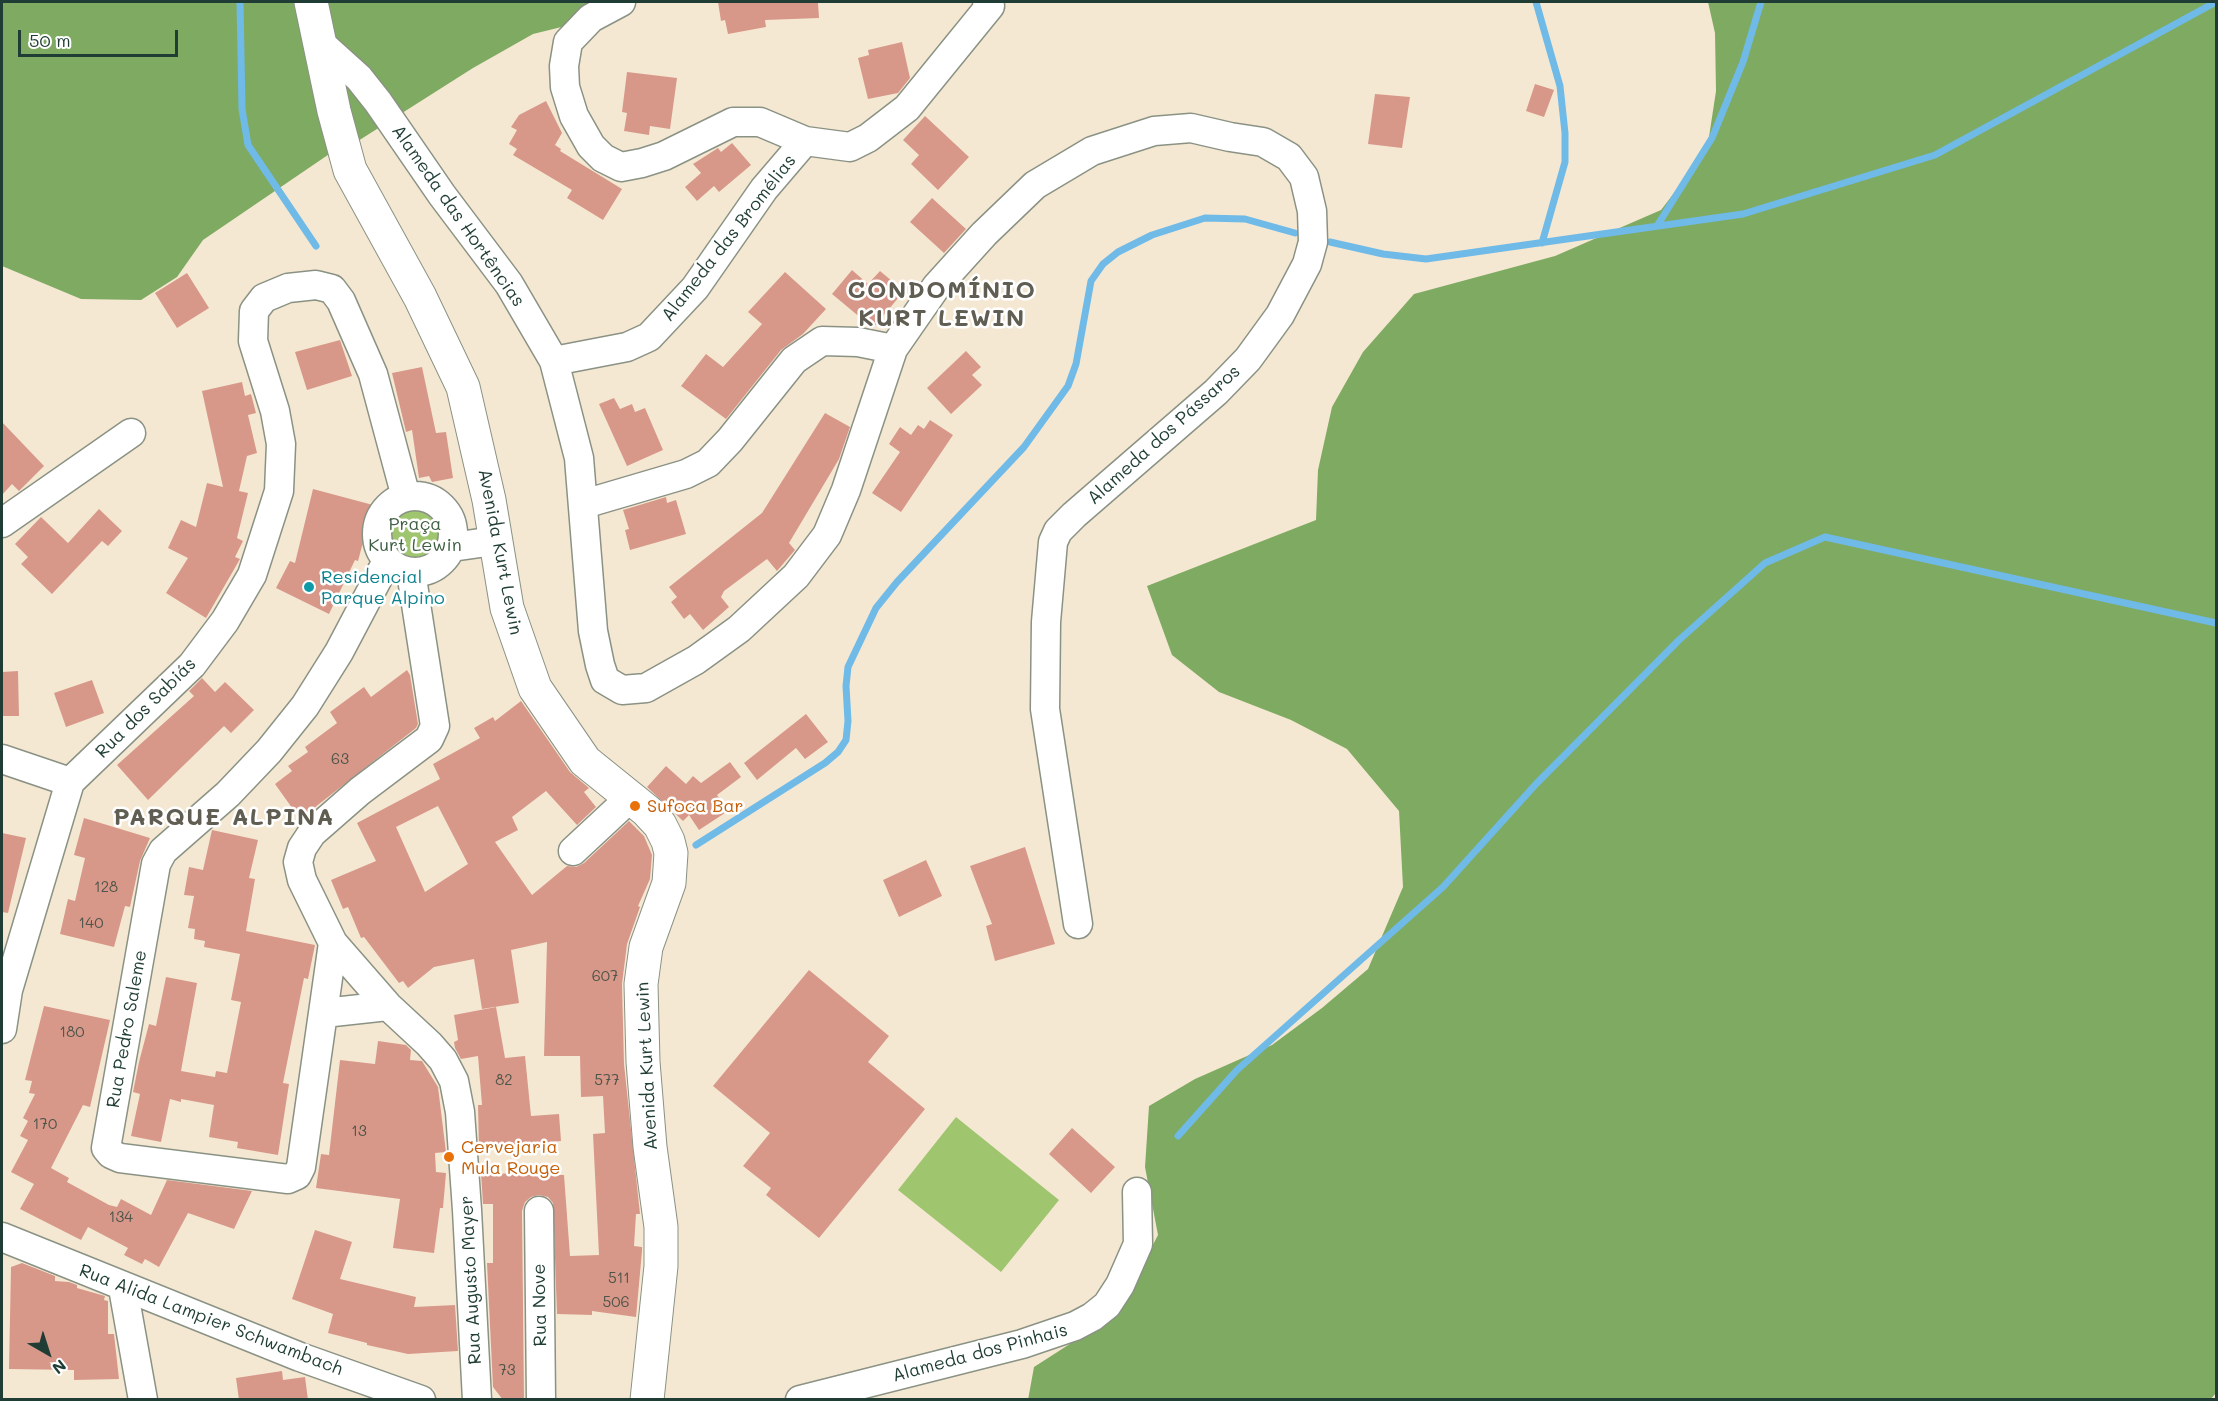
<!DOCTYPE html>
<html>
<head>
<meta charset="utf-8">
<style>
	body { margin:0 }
	#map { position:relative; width:2218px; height:1401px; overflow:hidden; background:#f5e8d3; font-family:Mali,sans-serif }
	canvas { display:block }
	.frame { position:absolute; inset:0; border:3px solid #1f3d34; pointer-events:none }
	.north { position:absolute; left:18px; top:1323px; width:60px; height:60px; -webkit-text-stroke:4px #fff; paint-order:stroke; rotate:141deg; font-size:16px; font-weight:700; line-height:24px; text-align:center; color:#1f3d34 }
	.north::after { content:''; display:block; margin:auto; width:21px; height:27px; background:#1f3d34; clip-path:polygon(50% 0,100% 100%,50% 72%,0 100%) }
	.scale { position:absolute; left:18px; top:30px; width:160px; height:27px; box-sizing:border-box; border:3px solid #1f3d34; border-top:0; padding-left:8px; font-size:18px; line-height:21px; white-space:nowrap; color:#1f3d34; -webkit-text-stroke:4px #fff; paint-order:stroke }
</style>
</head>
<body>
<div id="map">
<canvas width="2218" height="1401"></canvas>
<div class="frame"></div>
<div class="north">N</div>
<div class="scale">50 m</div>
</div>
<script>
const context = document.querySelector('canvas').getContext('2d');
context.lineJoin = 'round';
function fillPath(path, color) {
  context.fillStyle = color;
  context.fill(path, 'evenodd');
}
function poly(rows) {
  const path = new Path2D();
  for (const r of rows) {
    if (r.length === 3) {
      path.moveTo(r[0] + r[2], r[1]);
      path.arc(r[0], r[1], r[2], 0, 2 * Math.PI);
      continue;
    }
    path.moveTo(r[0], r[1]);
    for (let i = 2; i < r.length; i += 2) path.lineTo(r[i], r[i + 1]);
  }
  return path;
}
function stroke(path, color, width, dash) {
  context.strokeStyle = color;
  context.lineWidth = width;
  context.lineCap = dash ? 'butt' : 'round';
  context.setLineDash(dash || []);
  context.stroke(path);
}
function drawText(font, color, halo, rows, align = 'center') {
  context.font = font + ' Mali,sans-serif';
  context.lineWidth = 5;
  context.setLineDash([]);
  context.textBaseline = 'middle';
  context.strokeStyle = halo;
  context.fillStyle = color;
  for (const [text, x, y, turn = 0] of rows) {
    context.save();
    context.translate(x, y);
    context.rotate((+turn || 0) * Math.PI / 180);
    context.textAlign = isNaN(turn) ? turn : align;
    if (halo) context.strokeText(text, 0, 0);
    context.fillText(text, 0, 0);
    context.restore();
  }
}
fillPath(poly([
	[415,535,32],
	[956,1117,1059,1200,1001,1272,898,1190]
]), '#9fc56f');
fillPath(poly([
	[2,2,630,2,590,20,533,34,473,68,358,141,344,144,203,240,177,277,141,300,81,299,2,266],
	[1708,2,2216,2,2216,1393,2210,1400,1028,1400,1034,1367,1118,1313,1158,1235,1145,1167,1149,1106,1195,1079,1272,1045,1322,1008,1368,969,1403,887,1399,811,1347,749,1291,720,1219,692,1172,655,1147,586,1316,520,1318,470,1332,407,1363,352,1414,294,1555,256,1661,210,1707,150,1716,91,1715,33]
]), '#7faa62');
stroke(poly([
	[240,2,242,109,248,145,316,246],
	[1536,2,1560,86,1565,133,1565,162,1542,243],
	[1657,226,1712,138,1743,62,1761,2],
	[1330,242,1383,254,1426,259,1743,214,1935,155,2216,2],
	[696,845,825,763,838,752,846,740,848,721,846,686,848,667,876,608,897,582,1024,447,1068,386,1076,364,1091,281,1103,264,1118,252,1152,235,1205,218,1245,219,1295,233],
	[1178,1136,1237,1070,1443,887,1536,784,1679,640,1765,563,1825,537,2216,623]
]), '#70bae8', 7);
fillPath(poly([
	[718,2,818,2,819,18,765,20,766,27,728,34,725,20,721,21],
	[902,42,910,78,898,93,868,99,858,58,869,55,868,50],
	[627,72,677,78,670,129,650,126,649,135,624,131,627,113,622,112],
	[1535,84,1554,90,1544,117,1526,111],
	[1375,94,1410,97,1402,148,1368,144],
	[546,101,562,133,555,145,561,149,560,151,622,189,603,220,567,198,572,190,513,155,517,149,509,144,517,130,511,127,519,115],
	[925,116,969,157,938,190,911,164,919,155,903,140],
	[732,143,751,165,719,192,714,186,697,201,685,187,701,173,693,164,718,148,721,152],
	[932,198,966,229,944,253,910,222],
	[852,270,868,284,880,271,904,291,873,328,832,294],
	[785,272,826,309,803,334,781,350,726,419,681,386,706,354,723,367,762,324,748,312],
	[187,273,209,308,177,328,155,293],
	[340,340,352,376,307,390,295,352],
	[966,351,981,367,972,375,982,385,951,414,927,388],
	[422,367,436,433,446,432,453,478,432,482,429,476,419,478,412,430,406,432,392,373],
	[242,382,245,396,251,394,256,413,248,415,257,453,247,456,239,491,248,493,237,538,243,541,235,557,240,559,206,618,166,593,188,558,168,548,181,520,196,527,207,483,223,487,202,391],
	[614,398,620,409,632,404,635,412,645,408,663,450,627,466,599,404],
	[825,413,850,427,839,459,789,543,795,550,777,571,767,559,724,591,721,597,729,607,703,630,690,614,684,619,671,602,677,597,669,587,762,513],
	[930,420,953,435,901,512,872,493,900,452,889,444,900,427,911,435,918,425,924,429],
	[2,422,44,466,19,491,12,484,2,495],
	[313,489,373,505,358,561,355,560,329,614,276,588,290,561,295,563],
	[666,497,667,503,676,500,686,534,630,550,625,530,629,529,623,510],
	[99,509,122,531,108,546,102,541,52,594,21,564,28,557,15,544,41,517,68,543],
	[407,670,410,675,418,724,416,728,300,819,275,784,292,771,288,766,308,752,305,747,337,723,330,712,364,687,371,697],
	[18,671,19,716,2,716,2,672],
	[202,678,215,692,225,682,254,710,231,733,224,726,148,800,117,765,194,696,189,691],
	[92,680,104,713,66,727,54,693],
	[521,701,570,772,589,788,584,792,596,807,577,825,546,791,512,817,518,830,495,842,532,895,567,866,576,867,584,863,629,821,644,836,652,855,650,879,638,906,640,907,627,944,622,984,624,1064,640,1214,636,1214,634,1246,642,1247,642,1251,636,1317,592,1311,592,1315,557,1314,553,1203,548,1197,539,1195,531,1197,525,1202,522,1211,524,1400,503,1400,493,1387,487,1263,493,1263,493,1204,483,1204,481,1173,564,1175,570,1256,599,1255,593,1134,605,1133,603,1096,581,1097,580,1056,544,1056,547,942,511,950,519,1003,482,1009,474,959,434,967,408,988,403,981,399,983,364,937,361,938,348,907,343,909,331,880,376,861,357,823,440,779,433,764,480,738,474,728,493,717,495,721],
	[438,806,468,864,425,892,396,827],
	[806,714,828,742,805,759,796,748,757,780,744,763],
	[730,762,741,777,717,795,728,811,699,830,689,815,683,821,647,787,666,766,686,784,693,776,701,783],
	[84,818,150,838,140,861,130,907,125,906,114,947,60,934,68,899,75,901,85,858,74,855],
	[212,830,258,840,249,878,255,879,246,931,315,945,308,979,304,978,283,1083,289,1084,278,1155,237,1148,238,1142,209,1137,214,1105,181,1099,181,1102,170,1099,161,1142,131,1136,140,1094,133,1092,139,1062,149,1024,156,1026,166,977,197,983,181,1071,215,1077,216,1071,227,1073,241,1002,231,1000,240,954,204,947,205,941,194,939,195,929,188,928,194,896,184,895,189,867,203,870],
	[2,833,26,838,8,913,2,912],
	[1025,847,1055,944,995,961,986,926,992,924,970,866],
	[926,860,942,896,899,917,883,880],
	[809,970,889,1036,868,1062,925,1109,819,1238,766,1195,771,1188,743,1166,770,1133,713,1086],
	[44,1006,110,1020,90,1107,83,1105,51,1168,69,1178,67,1182,109,1205,117,1207,121,1199,151,1215,167,1180,252,1191,234,1229,188,1213,159,1267,145,1259,142,1264,124,1255,128,1248,88,1227,81,1240,20,1209,34,1184,11,1172,28,1140,20,1136,28,1121,23,1118,35,1094,29,1093,32,1081,25,1080],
	[496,1007,505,1058,525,1056,531,1116,559,1114,561,1141,479,1149,478,1105,482,1105,478,1056,461,1059,455,1048,454,1042,458,1040,454,1015],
	[378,1041,406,1045,411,1050,410,1060,422,1061,438,1087,446,1152,435,1153,436,1172,446,1173,443,1208,440,1208,434,1253,393,1248,400,1199,316,1188,321,1154,329,1155,340,1060,375,1064],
	[1072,1128,1115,1167,1091,1193,1049,1154],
	[315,1230,352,1242,340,1279,416,1297,414,1307,455,1305,458,1351,408,1354,367,1345,367,1343,328,1333,333,1314,292,1299],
	[22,1263,55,1276,55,1281,69,1282,77,1285,77,1288,105,1296,104,1300,108,1301,108,1334,114,1334,119,1379,74,1380,74,1370,9,1369,11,1267],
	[282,1371,283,1380,305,1377,308,1400,239,1400,236,1378]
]), '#d89889');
const minor = poly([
	[621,2,591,18,568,42,564,66,565,87,574,116,591,146,603,158,621,167,642,163,664,156,733,122,760,122,805,141],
	[318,41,359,78,378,102,442,195,509,284,554,361,579,458,593,631,600,665,605,680,622,690,646,688,696,660,739,629,796,576,827,535,846,490,893,349,936,287,984,234,1035,185,1092,151,1154,131,1191,128,1230,137,1263,142,1289,157,1304,177,1312,211,1313,242,1307,264,1280,315,1248,359,1216,392,1074,515,1058,531,1053,542,1046,622,1045,709,1078,924],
	[554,361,627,347,649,337,695,288,764,189,805,141,850,147,868,138,907,108,990,6,987,2],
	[415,534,38],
	[584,504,686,474,708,463,730,440,794,360,822,341,858,342,893,349],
	[2,523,131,433],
	[452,547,494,541],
	[411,572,435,726,429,739,360,791,312,833,302,848,298,862,302,880,333,943,388,1006,429,1044,443,1060,454,1081,460,1112,467,1210,477,1400],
	[2,759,70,782],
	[70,782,192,665,225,621,252,575,279,491,281,444,275,411,253,341,254,311,264,298,288,288,316,285,332,289,341,301,373,374,406,497],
	[573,851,631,797],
	[333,943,301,1167,297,1175,288,1179,120,1158,111,1154,106,1148,156,864,163,851,228,794,269,751,305,706,339,652,387,561],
	[324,1013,388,1006],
	[2,1029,8,990,70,782],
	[539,1211,541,1400],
	[2,1237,300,1357,421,1400],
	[123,1288,143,1400],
	[800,1400,1022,1344,1075,1326,1092,1317,1107,1305,1120,1285,1138,1244,1137,1192]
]);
const major = poly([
	[311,2,334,111,350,170,420,297,463,387,489,500,507,608,535,688,585,761,647,811,660,825,668,841,671,853,669,883,646,947,641,984,643,1062,650,1147,661,1227,661,1266,647,1400]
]);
stroke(minor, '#8a9284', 31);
stroke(major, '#8a9284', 35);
stroke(minor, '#fff', 28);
stroke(major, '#fff', 33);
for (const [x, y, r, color] of [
	[309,587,6,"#0f9aa8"],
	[635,806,6,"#e8710a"],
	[449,1157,6,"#e8710a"]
]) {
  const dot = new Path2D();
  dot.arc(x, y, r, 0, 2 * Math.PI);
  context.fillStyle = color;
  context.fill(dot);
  stroke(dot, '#fff', 2);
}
drawText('15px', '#4d5449', null, [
	["63",340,759],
	["128",106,887],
	["140",91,923],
	["607",605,976],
	["180",72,1032],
	["82",504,1080],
	["577",607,1080],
	["170",45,1124],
	["13",359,1131],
	["134",121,1217],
	["511",619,1278],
	["506",616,1302],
	["73",507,1370]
]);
drawText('18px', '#1f3d34', '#fff', [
	["Alameda das Hortências",458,216,55],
	["Alameda das Bromélias",729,238,-52],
	["Alameda dos Pássaros",1164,435,-42],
	["Avenida Kurt Lewin",500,552,79],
	["Rua dos Sabiás",146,708,-45],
	["Rua Pedro Saleme",127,1029,-80],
	["Avenida Kurt Lewin",647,1066,-93],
	["Rua Augusto Mayer",471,1280,-93],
	["Rua Nove",540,1305,-91],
	["Rua Alida Lampier Schwambach",211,1320,21],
	["Alameda dos Pinhais",980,1353,-15]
]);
drawText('18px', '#3f5f43', '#fff', [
	["Praça",415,524],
	["Kurt Lewin",415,545]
]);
drawText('18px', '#0d838f', '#fff', [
	["Residencial",321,577],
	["Parque Alpino",321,598]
], 'left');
drawText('18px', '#c56008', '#fff', [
	["Sufoca Bar",647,806],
	["Cervejaria",461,1147],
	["Mula Rouge",461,1168]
], 'left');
context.letterSpacing = '1.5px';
drawText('bold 24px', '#605d52', '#fff', [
	["CONDOMÍNIO",942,291],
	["KURT LEWIN",942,319],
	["PARQUE ALPINA",224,818]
]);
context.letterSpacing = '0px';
</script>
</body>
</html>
